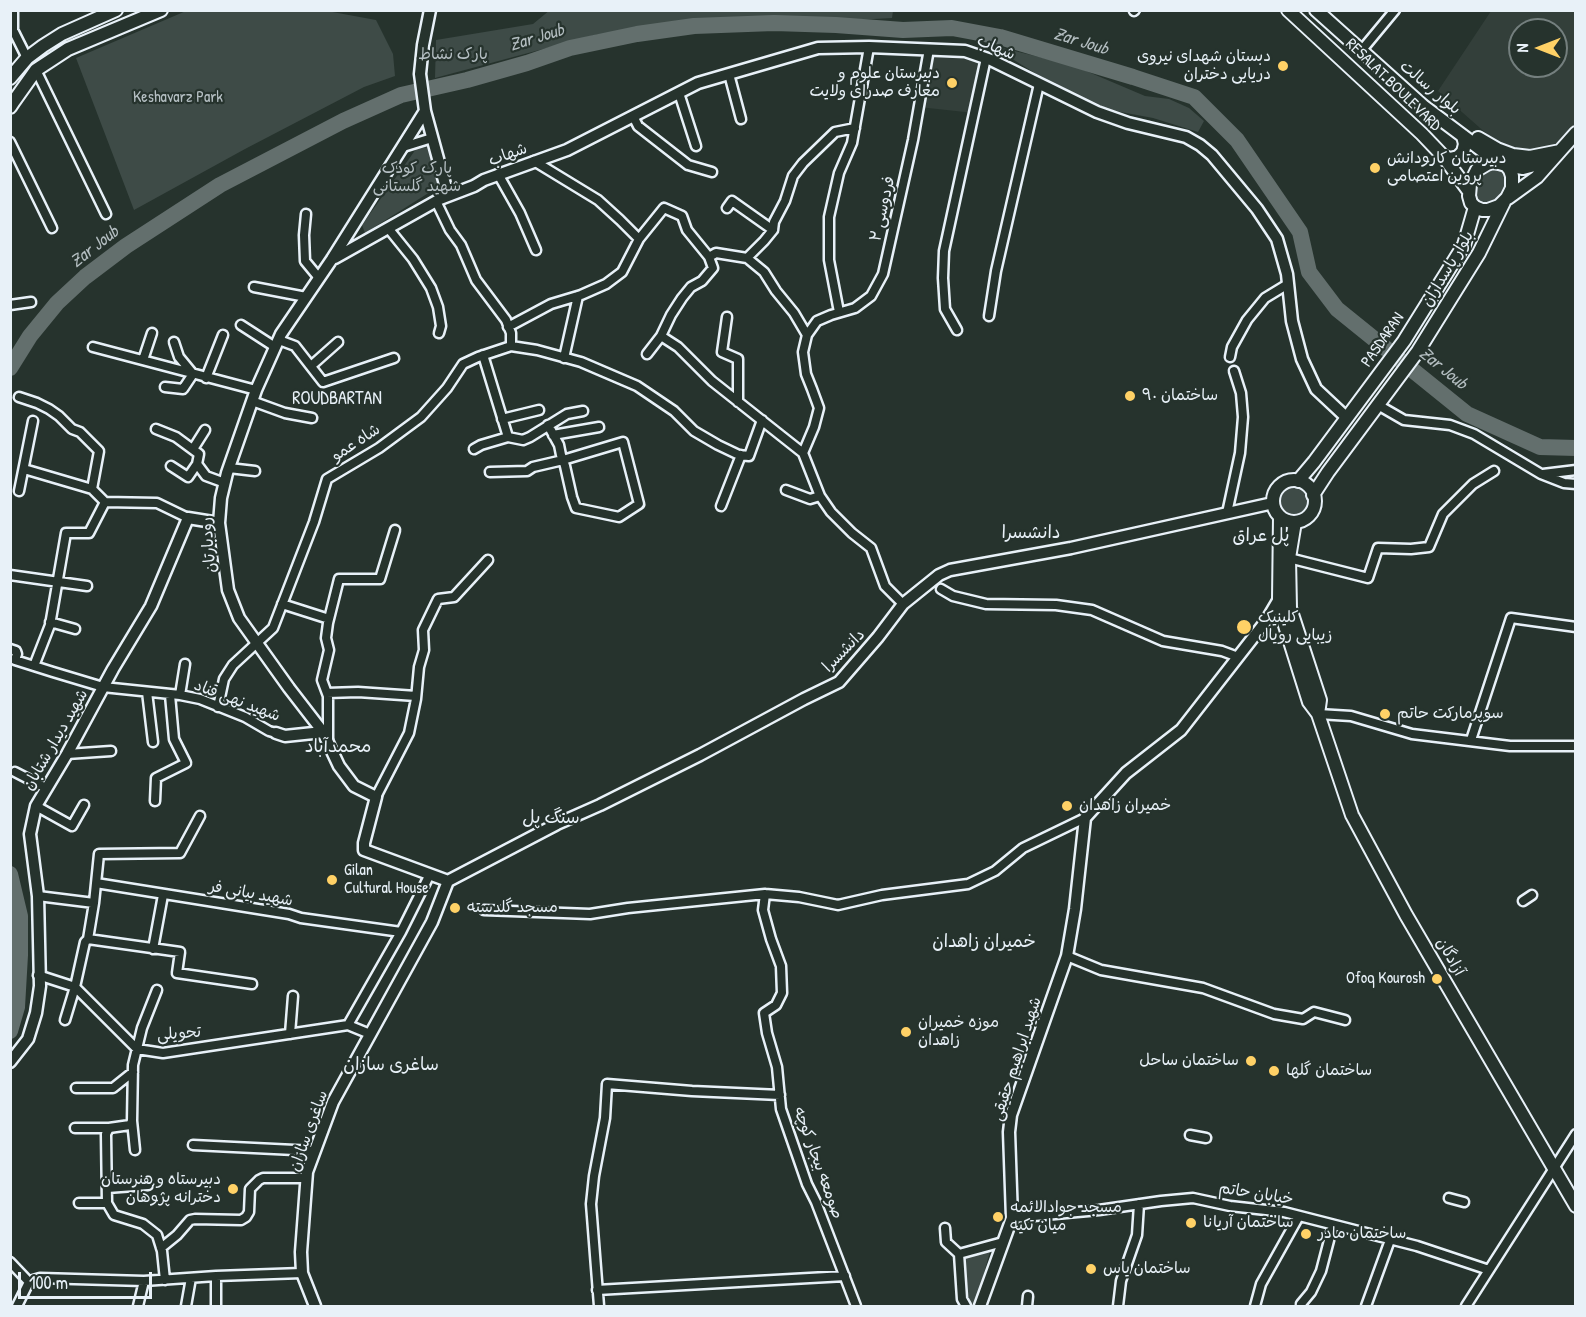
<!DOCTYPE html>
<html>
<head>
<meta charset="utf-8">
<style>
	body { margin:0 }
	#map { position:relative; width:1586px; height:1317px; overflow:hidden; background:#26332d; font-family:"Patrick Hand",sans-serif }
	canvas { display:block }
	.frame { position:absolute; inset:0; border:12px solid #e8f1f8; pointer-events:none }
	.north { position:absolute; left:1508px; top:18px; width:60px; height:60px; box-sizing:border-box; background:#26332d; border:2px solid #747f7e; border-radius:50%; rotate:270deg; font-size:16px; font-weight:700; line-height:24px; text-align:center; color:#e8f1f8 }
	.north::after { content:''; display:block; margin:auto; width:21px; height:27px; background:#ffd166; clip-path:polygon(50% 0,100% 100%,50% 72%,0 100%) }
	.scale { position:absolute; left:18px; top:1272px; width:134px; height:27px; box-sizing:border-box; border:3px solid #e8f1f8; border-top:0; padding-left:8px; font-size:18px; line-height:21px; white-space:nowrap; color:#e8f1f8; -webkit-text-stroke:4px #26332d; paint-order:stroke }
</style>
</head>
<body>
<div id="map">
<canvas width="1586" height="1317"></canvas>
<div class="frame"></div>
<div class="north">N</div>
<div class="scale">100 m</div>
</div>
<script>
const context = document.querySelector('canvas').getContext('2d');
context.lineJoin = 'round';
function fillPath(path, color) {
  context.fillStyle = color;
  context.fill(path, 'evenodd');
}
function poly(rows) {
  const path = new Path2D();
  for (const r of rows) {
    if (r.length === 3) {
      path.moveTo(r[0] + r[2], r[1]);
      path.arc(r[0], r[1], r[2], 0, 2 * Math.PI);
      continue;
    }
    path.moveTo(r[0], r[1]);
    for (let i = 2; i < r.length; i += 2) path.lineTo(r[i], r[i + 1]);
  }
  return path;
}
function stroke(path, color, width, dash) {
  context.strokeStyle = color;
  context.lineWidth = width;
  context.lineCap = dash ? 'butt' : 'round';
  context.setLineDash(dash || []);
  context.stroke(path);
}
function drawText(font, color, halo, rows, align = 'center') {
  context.font = font + ' "Patrick Hand","Playpen Sans Arabic",sans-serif';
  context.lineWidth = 4.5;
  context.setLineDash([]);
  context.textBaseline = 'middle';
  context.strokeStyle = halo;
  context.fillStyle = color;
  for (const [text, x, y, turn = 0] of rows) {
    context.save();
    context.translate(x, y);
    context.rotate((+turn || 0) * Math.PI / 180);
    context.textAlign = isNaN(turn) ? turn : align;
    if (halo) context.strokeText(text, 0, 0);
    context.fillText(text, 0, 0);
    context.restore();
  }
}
fillPath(poly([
	[1491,11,1575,11,1575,124,1562,141,1545,149,1520,151,1496,142,1438,91],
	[1520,30,1556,30,1556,66,1520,66],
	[931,57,983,60,974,113,919,107]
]), '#333f3a');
fillPath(poly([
	[550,10,893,10,893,11,892,18,599,34,435,78,436,40,533,24],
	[186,11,327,11,376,20,393,54,395,76,364,87,245,149,134,210,76,58],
	[990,45,1072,65,1145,96,1169,99,1189,108,1204,121,1198,132,1153,118,1110,110,1080,97,1038,75],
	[428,147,438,187,365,233,362,225,416,149],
	[1496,167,1503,170,1506,176,1506,186,1503,195,1499,200,1486,205,1480,204,1476,201,1474,194,1475,185,1479,176,1488,169],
	[1294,501,16],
	[990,1251,975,1306,972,1306,966,1297,962,1257]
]), '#3e4b47');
stroke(poly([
	[10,368,30,336,57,303,85,277,126,246,220,185,343,121,401,95,467,80,527,63,570,48,637,34,694,26,774,23,836,25,903,30,952,28,1000,37,1133,77,1194,97,1237,140,1300,232,1309,272,1337,309,1467,414,1540,447,1576,448],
	[10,874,20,916,20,955,17,1007,10,1031]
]), '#636f6d', 16);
const minor = poly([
	[13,10,13,30,27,58],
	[1134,11,1135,10],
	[1361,51,1395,10],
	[36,70,106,214],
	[729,74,741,119],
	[679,93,696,146],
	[633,116,638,126,688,165,712,172],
	[10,142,52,228],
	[403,147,432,138],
	[534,161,598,200,620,220,639,239],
	[498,174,520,213,536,250],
	[436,201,450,230,461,245,476,280,506,320,511,333,511,346],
	[727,208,732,201,773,230],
	[306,214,304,235,305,261,319,278],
	[388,228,413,259,431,288,438,307,441,326,439,333],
	[709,257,716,253,747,258,764,272,776,291,794,313,807,335],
	[747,258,764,241,773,230,774,222,785,201,793,176,803,163,835,132,855,128],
	[254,287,306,297],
	[10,305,31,302],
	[839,312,829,260,829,217,839,173,852,143,869,47],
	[989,316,996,271,1039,84],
	[727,317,722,352,738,359,738,402],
	[241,325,275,347],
	[508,327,551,304,581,295,606,284,622,272,639,239,664,208,682,216,687,230,709,257,713,268,702,281,691,287,682,298,671,315,661,336,647,354],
	[957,330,945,309,943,278,944,251,986,58],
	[661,336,678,347,712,381,803,453,820,496,831,512,852,533,871,548,885,586,903,604],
	[279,340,295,346,323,382,394,358],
	[93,347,256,390],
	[1230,357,1232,347,1247,320,1265,298,1288,284],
	[564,358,578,296],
	[143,360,152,333],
	[311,366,338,342],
	[206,378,223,335],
	[165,387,183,389,193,374,179,357,174,342],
	[19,397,37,403,49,409,59,416,72,429,80,432,99,451,92,489],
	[252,401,285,413,312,418],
	[1378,405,1404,420,1450,425,1474,434,1541,474,1564,483,1576,484],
	[502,419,539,410],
	[156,429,176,437,199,454,197,464,206,476,225,483],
	[553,435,599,427],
	[508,437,523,440,530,437,567,414,583,411],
	[193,449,205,430],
	[474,449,481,445,508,437,483,355],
	[803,453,814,427,819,408,812,389,806,374,803,352,807,335,817,321,831,315,855,308,871,296,883,274,913,140,929,49],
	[171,466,188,477,197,464],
	[229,468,255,471],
	[24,469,92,489,105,502,157,503,188,518],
	[490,472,527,471,533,467,563,460,623,442,639,504,619,517,576,508,572,497,565,466,563,460,561,455,559,445,548,425],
	[1543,474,1576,470],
	[786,490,810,499,820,496],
	[19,491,33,421],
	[721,506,741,455],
	[1227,513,1240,453,1243,417,1241,393,1234,371],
	[1289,558,1368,578,1378,548,1411,549,1429,547,1443,514,1473,484,1494,471],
	[10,575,87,586],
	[941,589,953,596,986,604,1056,605,1092,610,1163,641,1222,651,1238,657],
	[282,604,329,619],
	[50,622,75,629],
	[10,649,16,651,17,654,15,660,53,672,103,687,180,695,200,699,245,717,269,731,276,733],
	[34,666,50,625,66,533,89,533,105,502],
	[147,692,153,742],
	[327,693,358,692,416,696],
	[180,695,185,664],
	[218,707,224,679,233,665,273,628,314,522,327,479,379,448,421,417,447,388,463,364,478,357,511,346,537,350,581,362,637,386,674,411,694,431,718,445,739,455,749,456,762,420],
	[1318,714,1351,716,1412,734,1510,746,1576,746],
	[328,739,328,696,322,680,329,650,326,638,328,623,339,579,380,579,395,530],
	[1471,740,1511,618,1576,627],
	[67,754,111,751],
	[15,772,46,788],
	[376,797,409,733,416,699,419,667,424,650,423,630,438,599,454,597,488,560],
	[155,801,156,778,186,763,174,739,170,695],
	[36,806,72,826,84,805],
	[96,883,289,914,301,918,401,932],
	[765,894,763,910,771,939,781,966,782,993,776,1005,764,1013,767,1033,777,1067,781,1109,807,1184,816,1202,856,1306],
	[38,896,94,903],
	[1523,901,1532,895],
	[484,910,590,914,628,908,765,894,799,897,838,905,882,895,968,884,995,871,1023,848,1085,818],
	[88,939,180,952,177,973,252,984],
	[153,949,163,895],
	[1067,956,1101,970,1203,988,1274,1014,1303,1019,1314,1012,1345,1020],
	[38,975,75,987,137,1049,163,1053,348,1025],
	[157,990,142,1028,133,1065,132,1121,130,1125,109,1128,106,1134,107,1203,114,1215,143,1224,157,1235,162,1251,165,1280],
	[65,1020,75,987,85,942,88,939,94,903,99,854,180,853,200,816],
	[348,1025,401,932,430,874],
	[348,1025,370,1034],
	[290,1034,293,996],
	[76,1088,113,1088,133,1072],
	[132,1121,135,1150],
	[75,1128,111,1128],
	[1190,1135,1206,1138],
	[193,1145,315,1151],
	[107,1188,148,1185],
	[1449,1198,1464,1202],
	[79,1203,107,1203],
	[1012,1218,1099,1210,1161,1201,1193,1198,1230,1206,1284,1212,1417,1246,1489,1270],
	[945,1228,946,1242,959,1254,1003,1242],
	[161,1248,177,1235,190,1220,195,1219,241,1220,246,1217,249,1212,250,1189,259,1180,263,1178,307,1178],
	[959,1254,962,1299,966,1306],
	[10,1262,29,1282],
	[597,1290,845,1276],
	[1301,1304,1311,1292,1321,1271,1333,1225],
	[17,1306,29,1282,33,1280,40,1278,144,1281,216,1276,302,1273],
	[138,1306,144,1281],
	[186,1306,191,1278],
	[216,1306,216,1276],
	[599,1306,591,1204,594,1176,605,1118,607,1084,692,1091,780,1095],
	[1027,1306,1028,1296],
	[1118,1306,1121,1281,1137,1235,1139,1204],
	[1255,1306,1261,1284,1299,1216],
	[1366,1306,1390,1240],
	[1466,1306,1576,1134]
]);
const tertiary = poly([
	[430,10,423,45,420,74,425,111,446,188],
	[425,111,332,259,281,334,256,390,227,473,221,498,219,523,228,590,239,618,289,688,323,732,339,766,354,786,376,797,364,843,364,850,448,881],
	[440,199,474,186,484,180,567,150,698,83,818,48,869,47,965,51,991,60,1097,112,1128,123,1186,137,1200,145,1212,155,1257,209,1277,239,1287,274,1292,321,1302,359,1316,389,1347,418],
	[335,258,440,199,443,195],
	[276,733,285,736,323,732],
	[448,881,557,824,600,805,700,755,804,699,839,682,878,637,903,604,939,575,950,570,1071,548,1273,503],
	[10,1062,28,1039,36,1013,40,986,38,896,30,834,36,806,67,754,113,669,151,606,188,518,219,523],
	[315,1306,302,1273,301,1252,307,1172,333,1102,432,922,448,881],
	[980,1306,1012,1218,1009,1132,1011,1115,1067,956,1075,909,1085,818,1126,773,1181,730,1266,621,1279,599]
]);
const secondary = poly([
	[1288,10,1422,134,1443,156,1468,190],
	[1316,10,1423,106,1499,163],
	[10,78,27,58,43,46,62,34,116,10],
	[10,107,14,101,36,70,68,49,161,10],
	[1478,138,1497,149,1513,155,1530,157,1560,151,1576,133],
	[1443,156,1450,159,1458,157,1463,152,1465,144,1463,136],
	[1493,162,1499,163,1506,165,1510,170,1512,176,1512,188,1507,198,1499,206,1488,210,1482,210,1475,207,1471,203,1469,196,1470,184,1477,170,1487,164,1493,162],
	[1506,165,1523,168,1542,163,1546,160],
	[1508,198,1537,177,1560,151],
	[1294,501,21],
	[1298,481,1314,462,1404,341,1464,245,1475,207],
	[1313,495,1328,472,1418,351,1479,253,1504,202],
	[1280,517,1279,599,1282,616,1309,702,1318,714,1352,815,1406,915,1576,1206],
	[1295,522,1289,558,1290,608,1320,700,1318,714]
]);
stroke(minor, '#e8f1f8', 13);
stroke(tertiary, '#e8f1f8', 15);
stroke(secondary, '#e8f1f8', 16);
stroke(minor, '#26332d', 8);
stroke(tertiary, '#26332d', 10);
stroke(secondary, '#26332d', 12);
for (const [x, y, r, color] of [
	[1283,66,6,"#ffd166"],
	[952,83,6,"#ffd166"],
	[1375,168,6,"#ffd166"],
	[1130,396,6,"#ffd166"],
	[1244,627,8,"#ffd166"],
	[1385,714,6,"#ffd166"],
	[1067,806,6,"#ffd166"],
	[332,880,6,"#ffd166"],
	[455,908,6,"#ffd166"],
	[1437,979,6,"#ffd166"],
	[906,1032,6,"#ffd166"],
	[1251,1061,6,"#ffd166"],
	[1274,1071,6,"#ffd166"],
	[233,1189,6,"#ffd166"],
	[998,1217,6,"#ffd166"],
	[1191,1223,6,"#ffd166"],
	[1306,1234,6,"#ffd166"],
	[1091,1269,6,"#ffd166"]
]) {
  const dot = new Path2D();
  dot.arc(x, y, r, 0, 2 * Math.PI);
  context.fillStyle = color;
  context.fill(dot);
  stroke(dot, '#26332d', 2);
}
drawText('16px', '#e8f1f8', '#26332d', [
	["شهاب",996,48,23],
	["RESALAT BOULEVARD",1393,85,44],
	["بلوار رسالت",1430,88,40],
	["شهاب",508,155,-20],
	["فردوسی ۲",883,209,-77],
	["بلوار پاسداران",1448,269,-59],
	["PASDARAN",1383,340,-55],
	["شاه عمو",356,443,-33],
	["رودبارتان",209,545,-95],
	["دانشسرا",844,651,-46],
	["شهید نهی قناد",237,701,21],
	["شهید دیدار شتابان",56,740,-60],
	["شهید بیانی فر",251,894,10],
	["آزادگان",1450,957,60],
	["تحویلی",179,1034,-4],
	["شهید ابراهیم حقیقی",1017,1059,-72],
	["ساغری سازان",309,1131,-70],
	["صومعه بیجار کوچه",818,1163,70],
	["خیابان حاتم",1256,1194,9]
]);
drawText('16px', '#b5bfc3', '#26332d', [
	["پارک نشاط",453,55],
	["Keshavarz Park",178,98],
	["پارک کودک",417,169],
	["شهید گلستانی",417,187]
]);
drawText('16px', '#e8f1f8', '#26332d', [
	["دبستان شهدای نیروی",1271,57,"right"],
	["دریایی دختران",1271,75,"right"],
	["دبیرستان علوم و",940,74,"right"],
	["معارف صدرای ولایت",940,92,"right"],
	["دبیرستان کارودانش",1387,159],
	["پروین اعتصامی",1387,177],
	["ساختمان ۹۰",1142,396],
	["کلینیک",1258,618],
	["زیبایی رویال",1258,636],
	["سوپرمارکت حاتم",1397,714],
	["خمیران زاهدان",1079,806],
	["Gilan",344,871],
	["Cultural House",344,889],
	["مسجد گلدسته",467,908],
	["Ofoq Kourosh",1425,979,"right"],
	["موزه خمیران",918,1023],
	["زاهدان",918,1041],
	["ساختمان ساحل",1239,1061,"right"],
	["ساختمان گلها",1286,1071],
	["دبیرستاه و هنرستان",221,1180,"right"],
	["دخترانه پژوهان",221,1198,"right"],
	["مسجد جوادالائمه",1010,1208],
	["میان تکیه",1010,1226],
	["ساختمان آریانا",1203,1223],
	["ساختمان مادر",1318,1234],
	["ساختمان یاس",1103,1269]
], 'left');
drawText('italic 18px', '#b3bdc0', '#26332d', [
	["Zar Joub",537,38,-17],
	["Zar Joub",1081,42,17],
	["Zar Joub",95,247,-38],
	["Zar Joub",1443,369,39]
]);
drawText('18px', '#e8f1f8', '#26332d', [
	["ROUDBARTAN",337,399],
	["دانشسرا",1031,533],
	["پل عراق",1261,536],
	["محمدآباد",338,747],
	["سنگ پل",551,818],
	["خمیران زاهدان",984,942],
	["ساغری سازان",391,1065]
]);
</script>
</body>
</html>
